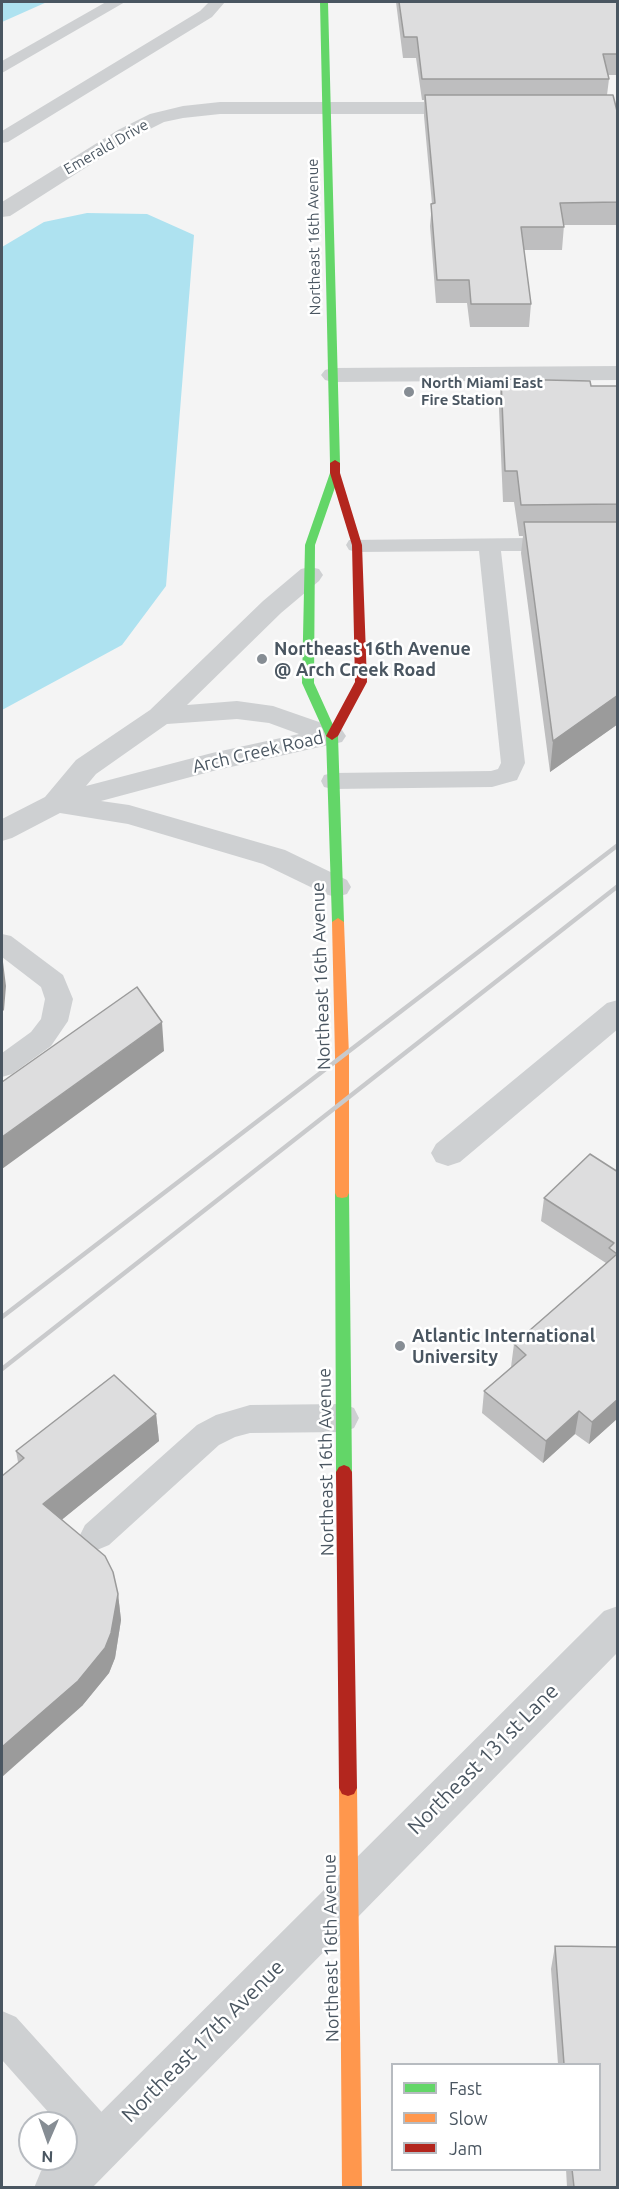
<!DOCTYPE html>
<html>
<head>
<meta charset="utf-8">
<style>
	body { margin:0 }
	#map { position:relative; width:619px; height:2189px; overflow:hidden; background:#f4f4f4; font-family:Ubuntu,sans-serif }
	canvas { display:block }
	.frame { position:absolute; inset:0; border:3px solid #4a5661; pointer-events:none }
	.legend { position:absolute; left:391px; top:2063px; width:210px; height:108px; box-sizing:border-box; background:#fff; border:2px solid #b7bbc0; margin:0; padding:8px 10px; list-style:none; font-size:18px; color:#4a5661 }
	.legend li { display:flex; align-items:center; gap:12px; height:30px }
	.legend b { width:30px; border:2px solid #b7bbc0 }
	.north { position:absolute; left:18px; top:2111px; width:60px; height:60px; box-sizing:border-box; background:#fff; border:2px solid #b7bbc0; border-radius:50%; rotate:182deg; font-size:16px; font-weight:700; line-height:24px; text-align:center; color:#4a5661 }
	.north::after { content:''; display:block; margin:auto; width:21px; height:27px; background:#868d94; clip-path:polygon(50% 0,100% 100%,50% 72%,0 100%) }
</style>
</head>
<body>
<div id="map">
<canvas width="619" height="2189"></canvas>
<div class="frame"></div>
<ul class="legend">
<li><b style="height:8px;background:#63d668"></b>Fast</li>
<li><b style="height:8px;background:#ff974d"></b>Slow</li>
<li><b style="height:8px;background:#b3261e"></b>Jam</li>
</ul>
<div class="north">N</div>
</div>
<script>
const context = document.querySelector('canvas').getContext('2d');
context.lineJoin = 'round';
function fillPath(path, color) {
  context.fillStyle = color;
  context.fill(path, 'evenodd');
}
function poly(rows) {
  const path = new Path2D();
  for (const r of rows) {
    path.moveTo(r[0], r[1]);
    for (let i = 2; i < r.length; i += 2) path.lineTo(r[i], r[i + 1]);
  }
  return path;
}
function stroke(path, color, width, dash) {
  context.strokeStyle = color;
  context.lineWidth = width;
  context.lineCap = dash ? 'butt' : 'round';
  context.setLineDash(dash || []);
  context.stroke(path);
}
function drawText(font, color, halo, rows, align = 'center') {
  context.font = font + ' Ubuntu,sans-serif';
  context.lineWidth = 5;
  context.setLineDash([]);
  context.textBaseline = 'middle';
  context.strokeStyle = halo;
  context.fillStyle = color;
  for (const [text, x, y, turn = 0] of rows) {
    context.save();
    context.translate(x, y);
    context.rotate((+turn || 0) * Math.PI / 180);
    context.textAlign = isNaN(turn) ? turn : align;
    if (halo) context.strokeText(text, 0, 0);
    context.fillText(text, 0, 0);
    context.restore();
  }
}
fillPath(poly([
	[2,2,47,2,2,22],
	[87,213,147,214,194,235,166,586,122,645,2,710,2,247,44,222]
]), '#aee2f0');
fillPath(poly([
	[106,2,125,2,2,73,2,61,106,2],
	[209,2,225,2,212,17,8,142,2,143,2,131,200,11,209,2],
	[618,537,618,551,501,551,525,763,517,780,492,787,333,789,324,787,321,781,324,775,333,773,491,771,498,769,501,763,479,551,357,552,349,550,346,545,349,540,618,537],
	[2,934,11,936,63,975,73,999,68,1021,51,1046,12,1074,2,1077,2,1053,31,1032,41,1019,45,999,41,987,2,957,2,934],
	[343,1404,354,1408,359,1418,354,1428,343,1432,250,1433,235,1437,219,1445,109,1545,97,1550,85,1545,80,1535,85,1525,197,1425,216,1415,250,1405,343,1404],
	[2,2011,16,2017,117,2129,123,2143,117,2157,103,2163,89,2157,66,2132,66,2123,58,2123,2,2060,2,2011]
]), '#ced0d2');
fillPath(poly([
	[220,102,469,102,476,104,479,108,476,112,469,114,220,114,183,118,164,122,132,138,10,216,2,217,2,202,118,130,150,114,183,106,220,102],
	[618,366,618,380,333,382,325,380,321,375,325,370,333,368,618,366],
	[310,567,319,569,323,575,319,581,281,613,187,705,237,701,273,706,342,730,346,736,342,742,213,771,101,801,129,805,285,850,347,880,351,887,347,894,336,897,325,894,263,864,128,824,60,813,12,838,2,841,2,819,45,797,76,760,150,710,263,601,301,569,310,567],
	[237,719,269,723,299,734,212,753,86,786,96,774,167,724,237,719],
	[618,1000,618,1029,460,1162,448,1166,436,1162,431,1153,436,1144,607,1003,618,1000],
	[618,1606,618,1652,92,2188,34,2188,41,2171,54,2159,66,2159,66,2147,604,1611,618,1606]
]), '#ced0d2');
fillPath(poly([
	[320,2,328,2,340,463,335,466,330,463,320,2],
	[335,470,340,473,315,545,314,683,338,736,344,922,338,926,332,922,326,736,302,683,305,545,330,473,335,470],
	[342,1188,347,1189,349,1193,352,1472,349,1477,344,1479,339,1477,336,1472,335,1193,337,1189,342,1188]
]), '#63d668');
fillPath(poly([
	[338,918,344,922,349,1056,349,1193,347,1197,342,1198,337,1197,335,1193,335,1056,332,922,338,918],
	[348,1780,354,1782,357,1788,362,2188,342,2188,339,1788,342,1782,348,1780]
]), '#ff974d');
fillPath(poly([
	[335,460,340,463,340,473,362,545,367,682,338,736,332,740,326,736,355,682,352,545,330,473,330,463,335,460],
	[344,1465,349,1467,352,1472,357,1788,354,1794,348,1796,342,1794,339,1788,336,1472,339,1467,344,1465]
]), '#b3261e');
stroke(poly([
	[2,1317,618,845],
	[2,1369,618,886]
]), '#c9cacc', 4.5);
fillPath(poly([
	[396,2,618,2,618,75,608,75,609,79,607,95,618,115,618,225,564,225,562,250,524,250,531,304,529,327,470,327,467,303,436,303,430,226,432,204,424,116,424,100,422,100,416,58,403,58],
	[501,379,591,386,618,386,618,724,550,772,521,553,523,536,519,536,514,502,503,502,499,409],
	[618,1172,618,1418,589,1444,575,1434,543,1463,482,1413,484,1391,511,1367,514,1344,606,1263,541,1221,544,1198],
	[156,1414,159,1441,62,1519,118,1594,121,1620,115,1658,109,1673,82,1706,18,1462,16,1451],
	[555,1946,618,1947,618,2187,567,2187,566,2169,600,2169,600,2064,558,2064,551,1969]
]), '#bebebf');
fillPath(poly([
	[618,695,618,724,550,772,553,741],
	[2,954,6,986,4,1010,2,1012],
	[162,1022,164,1051,2,1169,2,1137],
	[618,1399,618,1418,589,1444,592,1422],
	[579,1411,575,1434,543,1463,546,1441],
	[156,1414,159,1441,48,1531,43,1504],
	[118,1594,121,1620,115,1658,109,1673,82,1706,2,1777,2,1747]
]), '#9b9b9b');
const building = poly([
	[399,2,618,2,618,54,603,54,609,79,422,79,417,37,404,37,399,2],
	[425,95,613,95,618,115,618,202,560,203,564,227,521,227,531,304,471,304,469,280,437,280,431,204,435,203,425,95],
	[501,379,590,381,591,386,618,386,618,504,521,505,517,471,505,471,501,379],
	[524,522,618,522,618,695,553,741,524,522],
	[137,987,162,1022,2,1137,2,1082,137,987],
	[590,1154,618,1172,618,1399,592,1422,579,1411,546,1441,484,1391,526,1355,514,1344,617,1254,609,1248,614,1243,544,1198,590,1154],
	[114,1375,156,1414,43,1504,105,1556,113,1572,118,1594,111,1633,105,1648,78,1681,2,1747,2,1476,24,1458,16,1451,114,1375],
	[555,1946,618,1947,618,2187,574,2187,572,2169,600,2169,600,2064,564,2064,555,1946]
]);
fillPath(building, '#ddddde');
stroke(building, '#9b9b9b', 1.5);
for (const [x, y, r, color] of [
	[409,392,6,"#868d94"],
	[262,659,6,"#868d94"],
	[400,1346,6,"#868d94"]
]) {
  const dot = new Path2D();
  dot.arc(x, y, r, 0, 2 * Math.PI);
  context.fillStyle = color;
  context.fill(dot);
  stroke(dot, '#fff', 2);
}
drawText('15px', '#4a5661', '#fff', [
	["Emerald Drive",106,147,-30],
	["Northeast 16th Avenue",314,237,-91]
]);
drawText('bold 15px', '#4a5661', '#fff', [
	["North Miami East",421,383],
	["Fire Station",421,400]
], 'left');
drawText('bold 18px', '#4a5661', '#fff', [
	["Northeast 16th Avenue",274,649],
	["@ Arch Creek Road",274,670],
	["Atlantic International",412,1336],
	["University",412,1357]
], 'left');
drawText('18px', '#4a5661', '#fff', [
	["Arch Creek Road",258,752,-13],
	["Northeast 16th Avenue",321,976,-92],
	["Northeast 16th Avenue",326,1462,-91],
	["Northeast 16th Avenue",331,1948,-91]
]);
drawText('21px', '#4a5661', '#fff', [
	["Northeast 131st Lane",483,1759,-45],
	["Northeast 17th Avenue",203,2041,-45]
]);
</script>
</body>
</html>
